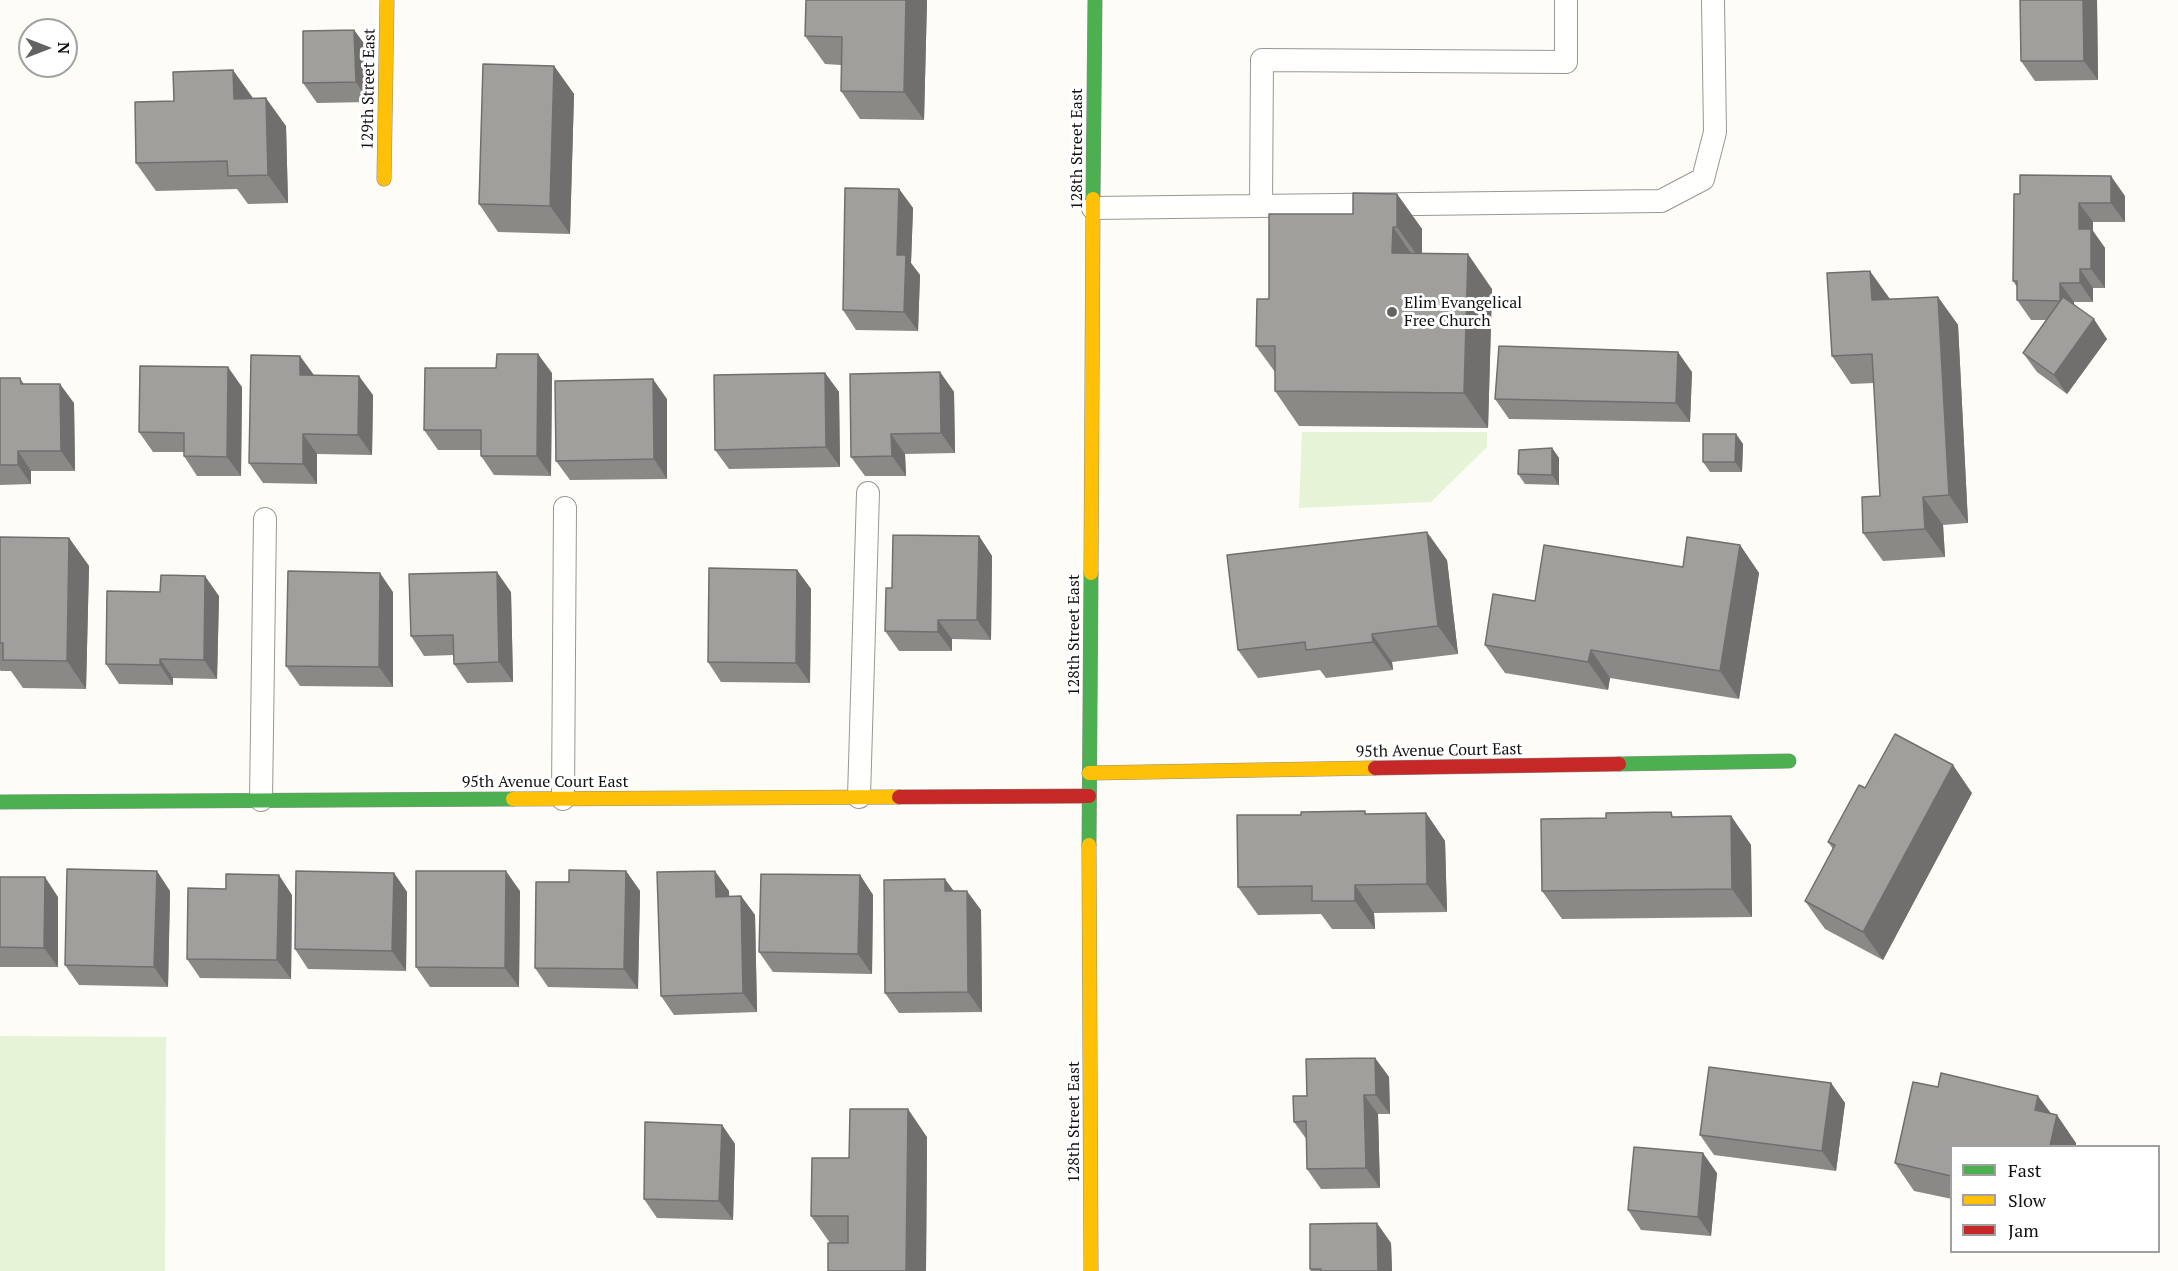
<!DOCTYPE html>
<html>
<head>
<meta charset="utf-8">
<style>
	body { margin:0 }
	#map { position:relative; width:2178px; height:1271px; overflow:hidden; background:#fdfcf7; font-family:"PT Serif",serif }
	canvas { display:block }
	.legend { position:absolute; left:1950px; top:1145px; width:210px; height:108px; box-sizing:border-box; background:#fff; border:2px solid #a0a0a0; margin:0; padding:8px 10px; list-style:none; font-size:18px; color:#111 }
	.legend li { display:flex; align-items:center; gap:12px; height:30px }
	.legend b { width:30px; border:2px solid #a0a0a0 }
	.north { position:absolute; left:18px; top:18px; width:60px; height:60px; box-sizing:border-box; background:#fff; border:2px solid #a0a0a0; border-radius:50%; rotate:90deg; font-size:16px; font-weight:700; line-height:24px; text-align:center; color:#111 }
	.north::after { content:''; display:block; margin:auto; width:21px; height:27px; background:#646362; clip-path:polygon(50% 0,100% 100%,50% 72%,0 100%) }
</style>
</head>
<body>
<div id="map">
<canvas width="2178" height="1271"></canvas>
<ul class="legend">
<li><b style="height:8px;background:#4caf50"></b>Fast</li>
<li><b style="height:8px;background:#ffc107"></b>Slow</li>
<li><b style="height:8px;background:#c62828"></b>Jam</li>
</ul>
<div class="north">N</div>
</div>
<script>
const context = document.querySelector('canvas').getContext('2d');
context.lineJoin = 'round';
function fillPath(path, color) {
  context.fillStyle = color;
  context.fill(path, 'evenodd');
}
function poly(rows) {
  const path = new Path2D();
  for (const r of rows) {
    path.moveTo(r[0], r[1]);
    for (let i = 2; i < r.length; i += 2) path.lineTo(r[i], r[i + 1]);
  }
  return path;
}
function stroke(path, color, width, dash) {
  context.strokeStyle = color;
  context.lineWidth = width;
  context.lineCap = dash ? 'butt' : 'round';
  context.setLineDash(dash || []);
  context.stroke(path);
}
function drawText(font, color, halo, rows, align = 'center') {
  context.font = font + ' "PT Serif",serif';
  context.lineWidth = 6;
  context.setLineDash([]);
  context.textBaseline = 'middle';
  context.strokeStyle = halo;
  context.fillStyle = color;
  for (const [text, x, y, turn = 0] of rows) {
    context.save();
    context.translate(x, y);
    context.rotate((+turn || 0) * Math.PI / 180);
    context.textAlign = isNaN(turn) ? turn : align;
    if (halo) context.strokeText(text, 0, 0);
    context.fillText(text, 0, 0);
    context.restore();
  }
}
fillPath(poly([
	[1302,432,1487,432,1487,447,1431,502,1299,508],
	[0,1036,166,1037,165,1271,0,1271]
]), '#e7f3d7');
const lane = poly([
	[1261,206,1262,60,1566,62,1566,0],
	[1093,208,1661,201,1703,179,1715,132,1713,0],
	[859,797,868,493],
	[563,799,565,508],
	[261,800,265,519]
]);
const fast = poly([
	[1093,199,1095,0],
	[1619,764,1789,761],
	[0,802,513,799],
	[1089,845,1091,573]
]);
const slow = poly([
	[384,179,387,0],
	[1091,573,1093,199],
	[1089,773,1375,768],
	[513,799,899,797],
	[1089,845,1091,1271]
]);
const jam = poly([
	[1375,768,1619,764],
	[899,797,1089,796]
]);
stroke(lane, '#979795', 24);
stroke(fast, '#8e8d8b', 15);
stroke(slow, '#8e8d8b', 15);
stroke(jam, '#8e8d8b', 15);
stroke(lane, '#fffffe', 22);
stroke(fast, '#4caf50', 14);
stroke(slow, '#ffc107', 14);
stroke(jam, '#c62828', 14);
fillPath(poly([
	[806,0,927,0,924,120,860,119,841,91,841,65,825,64,805,36],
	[2020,0,2097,0,2098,80,2035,81,2021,61],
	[354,30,368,49,369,102,317,103,303,83],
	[554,66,574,94,570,234,498,232,479,204],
	[253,99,286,126,288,203,248,204,237,189,156,191,136,163],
	[899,189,913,208,911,263,920,275,918,331,856,330,843,310],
	[1397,194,1422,229,1422,254,1492,289,1488,428,1299,426,1275,391,1275,372,1256,346,1269,299,1353,214],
	[2014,194,2125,196,2125,222,2093,222,2093,231,2105,248,2105,288,2093,288,2093,302,2074,302,2074,305,2107,339,2067,394,2037,372,2023,353,2046,320,2031,320,2017,300,2017,287,2013,281],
	[1938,297,1958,325,1968,523,1943,525,1945,557,1883,561,1863,533,1880,496,1874,383,1851,384,1832,356,1890,299],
	[496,368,552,373,551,476,494,475,481,456,481,450,438,450,424,430],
	[940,372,954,392,955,453,905,454,906,476,865,476,851,457],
	[1692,372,1690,422,1509,419,1495,399],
	[825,373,839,392,840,467,729,469,715,450],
	[314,375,373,395,372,455,317,454,317,484,263,483,249,463],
	[0,378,20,378,24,384,74,403,75,471,31,471,31,484,0,485],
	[242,387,241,476,197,476,184,456,184,452,153,452,139,432],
	[667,399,667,479,570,480,556,461],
	[1736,434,1743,444,1742,472,1710,472,1703,462],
	[1552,448,1559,458,1559,485,1525,484,1518,474],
	[979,536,992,556,991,640,952,639,952,651,899,651,885,631,892,588],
	[0,537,69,538,89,566,86,689,23,688,11,671,1,671,0,670],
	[1740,545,1759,573,1739,699,1610,678,1608,690,1505,673,1485,645,1535,601,1683,567],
	[1447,560,1458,654,1392,662,1393,670,1326,678,1320,670,1258,678,1238,650],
	[797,570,811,589,810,683,721,682,708,662],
	[393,592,393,687,300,686,286,666],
	[511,592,513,682,467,683,454,664,454,655,424,656,411,636],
	[219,596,217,679,173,678,173,685,119,684,106,664],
	[1865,788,1972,793,1883,960,1825,929,1805,901,1833,849,1828,842],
	[1426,813,1445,841,1447,912,1374,913,1375,929,1332,929,1321,914,1258,915,1238,887,1367,814],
	[1731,816,1751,845,1752,917,1562,919,1542,891,1674,817],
	[626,871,640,891,638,989,548,987,535,968],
	[394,873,407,892,406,971,308,969,295,949],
	[860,875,873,895,872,974,773,972,759,952],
	[0,877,58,897,58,967,0,967],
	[170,891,168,987,79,985,65,965],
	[520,891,519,987,430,987,416,967],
	[729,891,729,896,741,896,755,915,757,1012,674,1015,661,996],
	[954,891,981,910,982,1012,899,1013,885,993],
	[292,895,291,979,200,978,187,959],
	[1375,1058,1389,1077,1390,1114,1378,1114,1380,1188,1321,1189,1307,1169,1307,1140,1294,1122],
	[1831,1083,1845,1103,1836,1171,1714,1155,1700,1135],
	[2051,1113,2076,1143,1952,1146,1952,1199,1914,1191,1895,1163],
	[722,1125,735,1144,733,1220,657,1218,644,1199],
	[927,1137,926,1271,830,1243,811,1216],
	[1717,1173,1711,1236,1641,1230,1628,1210],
	[1391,1243,1392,1271,1311,1271,1310,1269]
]), '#8a8986');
fillPath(poly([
	[906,0,927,0,924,120,904,92],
	[2083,0,2097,0,2098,80,2084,61],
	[354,30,368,49,369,102,356,82],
	[554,66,574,94,570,234,550,206],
	[233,70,253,98,234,99],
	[266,98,286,126,288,203,268,175],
	[2111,176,2125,196,2125,222,2111,203],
	[899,189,913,208,911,263,920,275,918,331,904,312,897,255],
	[1397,194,1422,229,1422,262,1397,227],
	[2079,203,2093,222,2093,231,2105,248,2105,288,2091,269,2079,229],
	[1393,227,1417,262,1392,253],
	[1468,254,1492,289,1488,428,1464,393],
	[2080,269,2093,288,2093,302,2080,283],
	[1870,271,1890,299,1892,328,1872,300],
	[2060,283,2074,302,2074,320,2060,301],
	[1938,297,1958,325,1968,523,1949,495],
	[2094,319,2107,339,2067,394,2054,375],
	[1678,352,1692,372,1690,422,1676,403],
	[538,354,552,373,551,476,537,456],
	[300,356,314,375,300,375],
	[228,367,242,387,241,476,227,457],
	[940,372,954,392,955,453,941,433],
	[825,373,839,392,840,467,826,447],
	[359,376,373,395,372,455,358,435],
	[653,379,667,399,667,479,654,459],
	[60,384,74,403,75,471,61,451],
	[303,434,317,454,317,484,303,464],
	[891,434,905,454,906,476,892,456],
	[1736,434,1743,444,1742,472,1735,462],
	[1552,448,1559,458,1559,485,1552,475],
	[18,451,31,471,31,484,18,465],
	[1923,497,1943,525,1945,557,1925,529],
	[1427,532,1447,560,1458,654,1438,626],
	[979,536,992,556,991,640,977,620],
	[69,538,89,566,86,689,67,661],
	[1740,545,1759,573,1739,699,1720,671],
	[797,570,811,589,810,683,796,663],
	[497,572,511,592,513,682,499,662],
	[380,573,393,592,393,687,379,667],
	[205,576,219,596,217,679,204,660],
	[938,620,952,639,952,651,938,632],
	[1372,634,1392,662,1393,670,1373,642],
	[1591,650,1610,678,1608,690,1588,662],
	[160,659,173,678,173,685,160,665],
	[1953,765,1972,793,1883,960,1863,932],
	[1426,813,1445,841,1447,912,1427,884],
	[1731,816,1751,845,1752,917,1732,889],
	[157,871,170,891,168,987,154,967],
	[506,871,520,891,519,987,505,968],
	[626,871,640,891,638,989,624,969],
	[715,871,729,891,730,916,716,897],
	[394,873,407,892,406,971,392,951],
	[279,875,292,895,291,979,277,960],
	[860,875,873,895,872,974,858,954],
	[45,877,58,897,58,967,44,948],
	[945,879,959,898,945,891],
	[1355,885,1374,913,1375,929,1355,901],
	[967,891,981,910,982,1012,968,992],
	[741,896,755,915,757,1012,743,993],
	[1375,1058,1389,1077,1390,1114,1376,1095],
	[1831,1083,1845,1103,1836,1171,1822,1151],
	[1364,1095,1378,1114,1380,1188,1366,1168],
	[2038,1096,2056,1120,2057,1115,2076,1143,2076,1146,2050,1146,2035,1110],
	[908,1109,927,1137,926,1271,906,1271],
	[722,1125,735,1144,733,1220,719,1201],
	[1703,1153,1717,1173,1711,1236,1698,1217],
	[1377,1223,1391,1243,1392,1271,1378,1271]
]), '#716f6d');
const building = poly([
	[806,0,906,0,904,92,841,91,842,37,805,36,806,0],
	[2020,0,2083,0,2084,61,2021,61,2020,0],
	[354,30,356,82,303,83,303,31,354,30],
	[483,64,554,66,550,206,479,204,483,64],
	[233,70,234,99,266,98,268,175,228,176,227,161,136,163,135,102,174,101,173,72,233,70],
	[2020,175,2111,176,2111,203,2079,203,2079,229,2091,229,2091,269,2080,269,2080,283,2060,283,2060,301,2063,297,2094,319,2054,375,2023,353,2060,301,2017,300,2017,281,2013,281,2014,194,2020,194,2020,175],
	[845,188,899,189,897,255,906,255,904,312,843,310,845,188],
	[1353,193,1397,194,1397,227,1393,227,1392,253,1468,254,1464,393,1275,391,1275,346,1256,346,1257,299,1269,299,1269,214,1353,214,1353,193],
	[1870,271,1872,300,1938,297,1949,495,1923,497,1925,529,1863,533,1862,497,1880,496,1872,354,1832,356,1827,273,1870,271],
	[1499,346,1678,352,1676,403,1495,399,1499,346],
	[497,354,538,354,537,456,481,456,481,430,424,430,425,368,496,368,497,354],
	[251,355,300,356,300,375,359,376,358,435,303,434,303,464,249,463,251,355],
	[140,366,228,367,227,457,184,456,184,433,139,432,140,366],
	[940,372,941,433,891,434,892,456,851,457,850,374,940,372],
	[825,373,826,447,715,450,714,375,825,373],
	[0,378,20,378,21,384,60,384,61,451,18,451,18,465,0,465,0,378],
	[653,379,654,459,556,461,555,381,653,379],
	[1703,434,1736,434,1735,462,1703,462,1703,434],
	[1552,448,1552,475,1518,474,1519,450,1552,448],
	[1427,532,1438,626,1372,634,1373,642,1306,650,1305,642,1238,650,1227,555,1427,532],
	[893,535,979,536,977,620,938,620,938,632,885,631,886,588,892,588,893,535],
	[0,537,69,538,67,661,3,660,3,643,0,643,0,537],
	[1687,537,1740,545,1720,671,1591,650,1588,662,1485,645,1493,594,1535,601,1544,545,1683,567,1687,537],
	[709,568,797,570,796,663,708,662,709,568],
	[288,571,380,573,379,667,286,666,288,571],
	[497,572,499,662,454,664,453,635,411,636,409,574,497,572],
	[161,575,205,576,204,660,160,659,160,665,106,664,107,591,160,592,161,575],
	[1895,734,1953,765,1863,932,1805,901,1835,845,1828,842,1859,785,1865,788,1895,734],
	[1365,811,1365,814,1426,813,1427,884,1355,885,1355,901,1312,901,1312,886,1238,887,1237,815,1301,815,1301,812,1365,811],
	[1671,812,1672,817,1731,816,1732,889,1542,891,1541,819,1606,818,1606,813,1671,812],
	[67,869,157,871,154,967,65,965,67,869],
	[569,870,626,871,624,969,535,968,536,882,569,882,569,870],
	[296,871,394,873,392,951,295,949,296,871],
	[416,871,506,871,505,968,416,967,416,871],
	[715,871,716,897,741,896,743,993,661,996,657,872,715,871],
	[226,874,279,875,277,960,187,959,188,888,226,889,226,874],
	[761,874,860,875,858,954,759,952,761,874],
	[0,877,45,877,44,948,0,947,0,877],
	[945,879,945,891,967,891,968,992,885,993,884,880,945,879],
	[1375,1058,1376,1095,1364,1095,1366,1168,1307,1169,1306,1121,1294,1122,1293,1096,1307,1096,1306,1059,1375,1058],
	[1709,1067,1831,1083,1822,1151,1700,1135,1709,1067],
	[1941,1073,2038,1096,2035,1110,2057,1115,2050,1146,1952,1146,1951,1176,1895,1163,1913,1082,1938,1087,1941,1073],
	[850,1109,908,1109,906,1271,828,1271,828,1243,848,1243,848,1216,811,1216,812,1158,849,1158,850,1109],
	[645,1122,722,1125,719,1201,644,1199,645,1122],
	[1634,1147,1703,1153,1698,1217,1628,1210,1634,1147],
	[1377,1223,1378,1271,1321,1271,1321,1269,1310,1269,1310,1224,1377,1223]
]);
fillPath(building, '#a19f9c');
stroke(building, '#716f6d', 1.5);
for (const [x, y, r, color] of [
	[1392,312,6,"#646362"]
]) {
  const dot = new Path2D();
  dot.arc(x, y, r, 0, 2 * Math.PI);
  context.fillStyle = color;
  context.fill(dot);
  stroke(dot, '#fff', 2);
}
drawText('16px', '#111', '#fff', [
	["129th Street East",369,89,-89],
	["128th Street East",1077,149,-90],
	["128th Street East",1074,635,-90],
	["95th Avenue Court East",1439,751,-1],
	["95th Avenue Court East",545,782],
	["128th Street East",1074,1122,-90]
]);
drawText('16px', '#111', '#fff', [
	["Elim Evangelical",1404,303],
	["Free Church",1404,321]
], 'left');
</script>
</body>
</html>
